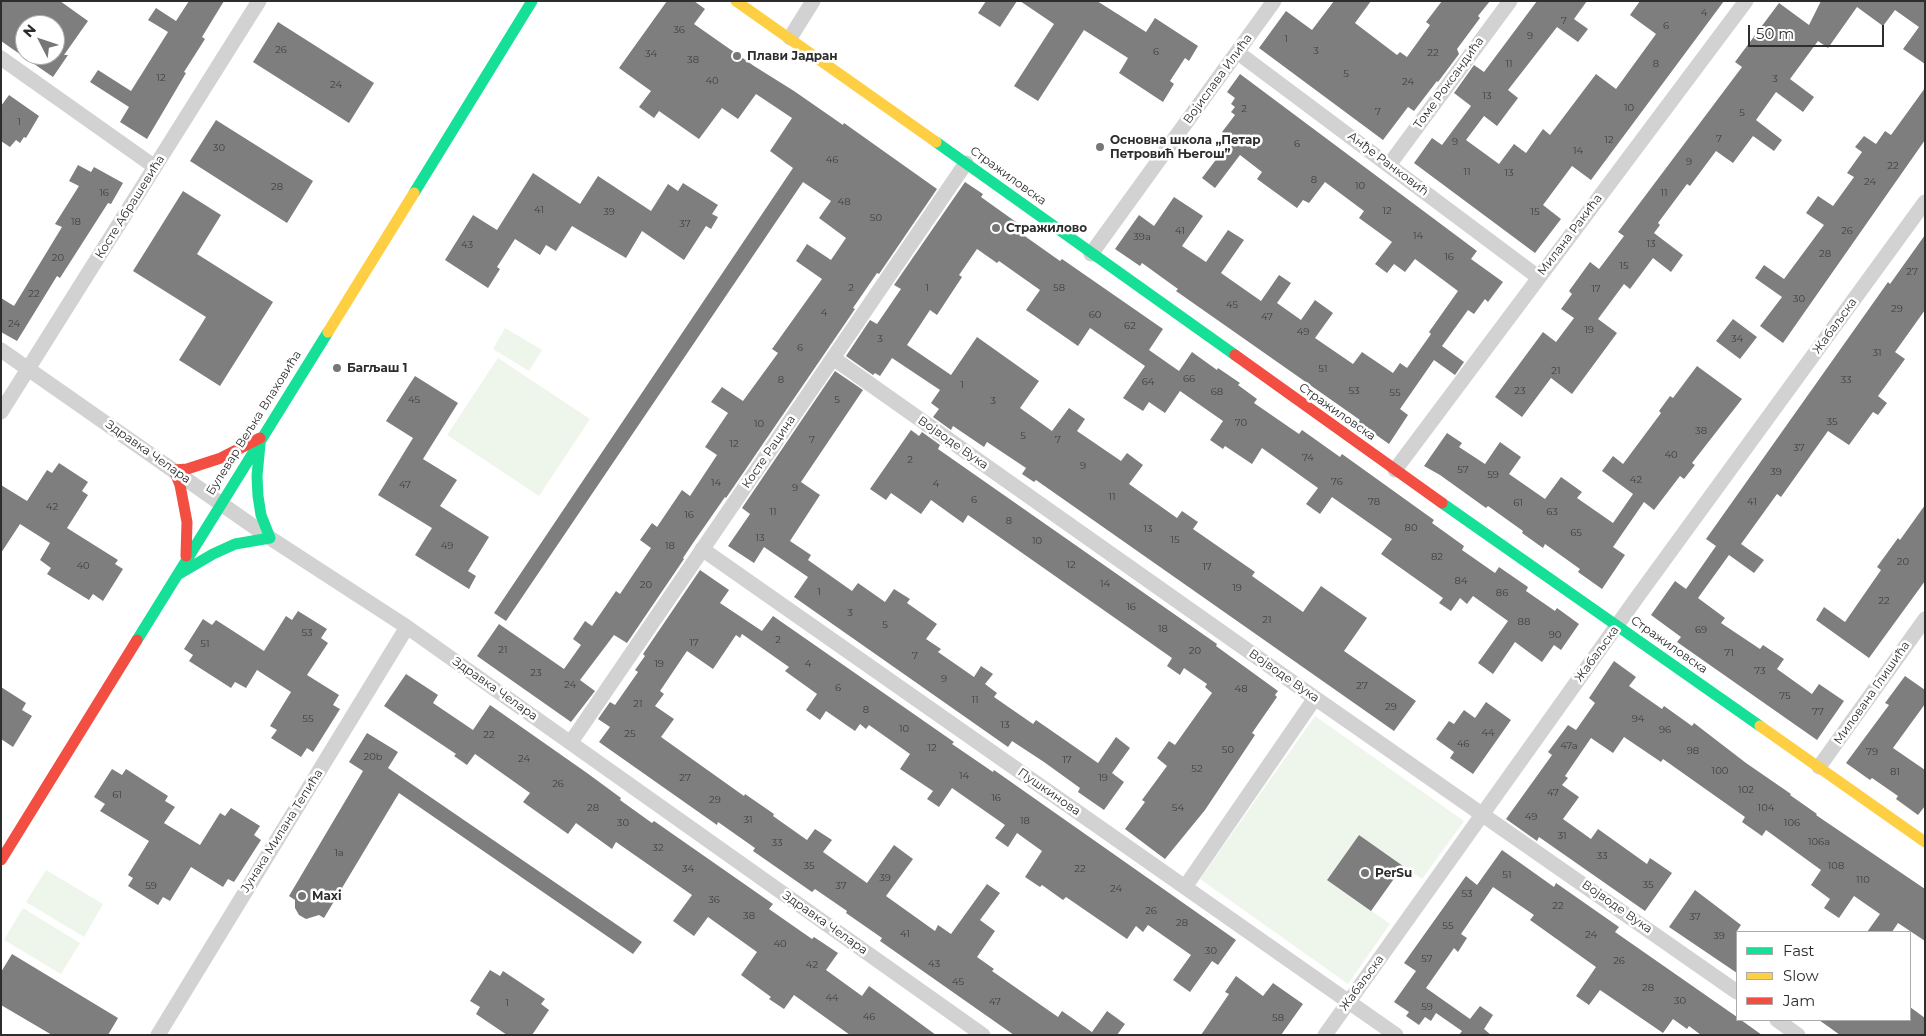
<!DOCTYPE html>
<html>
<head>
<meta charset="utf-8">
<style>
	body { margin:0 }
	#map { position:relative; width:1926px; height:1036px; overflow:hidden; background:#fff; font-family:Montserrat,sans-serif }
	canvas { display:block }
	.frame { position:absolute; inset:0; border:2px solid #2d2d2d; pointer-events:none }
	.legend { position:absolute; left:1736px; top:931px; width:175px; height:90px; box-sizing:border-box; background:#fff; border:1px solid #ababab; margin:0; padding:6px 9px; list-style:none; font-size:15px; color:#2d2d2d }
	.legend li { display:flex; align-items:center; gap:10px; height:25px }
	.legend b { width:25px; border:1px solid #ababab }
	.north { position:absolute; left:15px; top:15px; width:50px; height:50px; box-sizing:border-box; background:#fff; border:1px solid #ababab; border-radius:50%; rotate:311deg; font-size:14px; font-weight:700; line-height:20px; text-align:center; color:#2d2d2d }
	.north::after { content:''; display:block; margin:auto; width:18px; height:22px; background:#767676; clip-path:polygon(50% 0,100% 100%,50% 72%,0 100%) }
	.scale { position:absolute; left:1748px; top:25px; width:136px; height:22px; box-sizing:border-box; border:2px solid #2d2d2d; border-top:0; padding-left:6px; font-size:15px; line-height:18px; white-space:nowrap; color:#2d2d2d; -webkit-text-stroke:4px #fff; paint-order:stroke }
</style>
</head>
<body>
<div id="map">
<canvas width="1926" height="1036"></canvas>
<div class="frame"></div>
<ul class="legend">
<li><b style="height:6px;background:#16e098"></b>Fast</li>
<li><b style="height:6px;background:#ffcf43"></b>Slow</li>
<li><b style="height:6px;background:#f24e42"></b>Jam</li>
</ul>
<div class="north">N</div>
<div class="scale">50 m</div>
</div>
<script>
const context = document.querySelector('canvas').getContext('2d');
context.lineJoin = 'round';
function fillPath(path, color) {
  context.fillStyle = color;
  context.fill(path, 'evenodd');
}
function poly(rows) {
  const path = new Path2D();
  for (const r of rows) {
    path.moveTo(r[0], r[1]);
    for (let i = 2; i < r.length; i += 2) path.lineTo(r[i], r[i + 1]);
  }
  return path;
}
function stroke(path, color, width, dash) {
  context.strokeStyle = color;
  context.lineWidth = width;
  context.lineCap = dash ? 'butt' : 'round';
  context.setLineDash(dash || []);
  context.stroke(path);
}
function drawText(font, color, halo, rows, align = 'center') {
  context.font = font + ' Montserrat,sans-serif';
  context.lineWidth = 5;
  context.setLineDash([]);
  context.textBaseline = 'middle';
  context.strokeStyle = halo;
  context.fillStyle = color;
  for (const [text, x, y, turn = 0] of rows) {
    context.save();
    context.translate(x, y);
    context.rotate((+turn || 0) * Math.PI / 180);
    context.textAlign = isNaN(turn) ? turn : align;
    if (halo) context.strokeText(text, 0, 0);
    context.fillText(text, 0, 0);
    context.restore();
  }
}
fillPath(poly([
	[505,328,542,350,529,371,493,349],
	[498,358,590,419,539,496,447,435],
	[1315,716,1464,821,1422,879,1359,835,1327,879,1390,924,1348,984,1200,879],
	[46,870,103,904,84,937,26,902],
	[23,908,80,943,61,974,4,940]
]), '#eef5ea');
fillPath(poly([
	[1,1,60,1,88,21,64,55,68,55,53,77,1,41],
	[25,25,55,25,55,55,25,55],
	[189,1,224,1,202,37,205,39,184,72,186,73,147,139,120,122,129,107,90,82,98,70,131,91,168,32,148,20,156,8,176,21],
	[667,1,694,1,705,9,694,24,754,66,794,91,843,125,844,123,937,189,879,274,877,273,853,308,855,309,726,498,725,497,693,543,683,558,684,559,627,643,614,635,580,680,595,691,571,722,477,656,499,624,564,669,581,645,573,639,585,621,592,626,616,591,620,594,651,548,640,540,652,523,657,527,682,490,690,496,717,455,705,447,728,413,711,402,722,387,743,401,778,353,772,349,822,279,796,261,807,244,831,260,846,238,819,218,831,201,803,182,506,621,494,613,793,168,770,151,792,118,756,94,738,119,722,108,699,139,659,111,654,118,639,107,651,91,619,68],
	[986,1,1017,1,1000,27,978,13],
	[1020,1,1097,1,1146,32,1155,18,1198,46,1189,61,1185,58,1170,81,1174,84,1163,102,1119,73,1128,58,1084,30,1038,101,1014,86,1054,24],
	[1334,1,1371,1,1355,23,1397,55,1400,52,1407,57,1430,25,1426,22,1442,1,1490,1,1478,16,1480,18,1457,49,1459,54,1438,82,1437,81,1414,111,1408,107,1383,140,1259,48,1286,11,1312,30],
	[1537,1,1587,1,1574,19,1588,29,1578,42,1557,27,1508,90,1518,98,1497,126,1484,116,1466,140,1499,164,1514,144,1526,153,1543,129,1550,135,1596,74,1616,89,1656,34,1630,15,1640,1,1724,1,1591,180,1572,166,1543,205,1561,219,1535,253,1414,163,1432,138,1442,145,1471,106,1454,93,1474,65,1484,72],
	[1821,1,1925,1,1925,64,1903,49,1919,27,1895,10,1883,26,1857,7,1828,48,1818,41,1790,79,1814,97,1803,112,1776,92,1756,120,1782,140,1774,151,1753,136,1733,163,1716,151,1690,186,1687,184,1658,223,1660,225,1654,233,1683,255,1671,272,1653,258,1630,289,1624,284,1598,319,1617,333,1572,394,1551,378,1522,417,1495,397,1543,332,1556,342,1574,318,1561,309,1572,294,1569,291,1590,262,1599,269,1624,236,1618,232,1742,67,1735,62,1779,3,1809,25],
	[278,22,374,83,349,123,253,62],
	[1240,74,1477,251,1471,259,1503,282,1488,302,1485,299,1474,314,1468,310,1442,346,1464,362,1455,375,1434,360,1400,409,1408,415,1389,444,1358,422,1360,420,1176,291,1178,289,1142,263,1140,266,1115,249,1139,215,1154,226,1174,197,1203,216,1182,246,1206,262,1228,230,1244,240,1221,273,1261,301,1279,275,1291,283,1277,303,1301,320,1315,300,1333,313,1315,338,1353,364,1362,352,1393,373,1400,363,1407,368,1431,334,1429,332,1458,291,1415,259,1405,272,1394,264,1387,273,1375,264,1392,242,1359,218,1364,211,1325,182,1309,203,1303,200,1297,208,1257,179,1262,172,1240,155,1215,188,1202,178,1231,140,1222,132,1235,115,1231,112,1235,107,1231,104,1235,98,1227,92],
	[1925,88,1925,140,1783,343,1760,326,1782,297,1755,278,1764,265,1784,279,1824,225,1806,213,1818,196,1833,206,1854,177,1847,173,1862,152,1855,147,1864,136,1876,144,1885,131,1891,135],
	[9,95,39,116,26,138,24,137,20,143,16,140,10,147,1,141,1,106],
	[216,120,313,181,287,223,190,161],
	[78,165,91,172,94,167,123,183,111,204,108,203,60,278,57,276,17,341,1,332,1,298,14,306,62,227,55,224,79,186,69,181],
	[533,173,580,204,598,176,651,211,668,184,678,191,683,183,718,205,712,214,718,217,711,229,706,226,684,260,642,231,626,258,572,226,556,251,546,245,540,255,515,239,497,267,500,269,488,288,445,260,473,215,497,230],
	[965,182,983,194,981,197,1023,227,1019,232,1060,261,1062,259,1163,329,1149,350,1179,371,1192,352,1217,370,1218,368,1240,383,1238,385,1257,399,1254,403,1299,434,1302,430,1340,457,1342,454,1434,520,1432,523,1464,546,1462,550,1495,573,1499,567,1528,587,1526,591,1555,611,1557,608,1579,624,1561,650,1554,645,1542,662,1515,642,1493,674,1478,663,1508,621,1473,596,1467,604,1460,598,1451,611,1439,603,1443,598,1381,554,1392,539,1332,497,1320,514,1306,504,1318,488,1262,448,1252,464,1225,446,1223,449,1210,440,1223,421,1180,391,1165,413,1149,402,1143,411,1123,398,1145,366,1090,328,1078,346,1026,310,1040,290,999,261,997,263,977,249,959,275,962,277,937,315,930,310,907,345,951,375,977,337,1039,381,1020,408,1052,431,1069,408,1085,419,1077,431,1121,461,1127,453,1143,465,1129,484,1177,518,1182,511,1198,522,1193,529,1255,572,1252,576,1303,612,1321,586,1367,618,1344,651,1416,701,1394,731,1036,480,1034,482,1022,474,1026,468,987,442,984,447,953,426,951,430,933,417,939,409,931,403,940,390,892,358,880,376,875,373,873,375,846,356,870,320,877,324,901,289,894,285],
	[183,191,221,215,197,254,273,302,220,386,179,360,206,317,133,271],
	[1925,235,1925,310,1895,352,1905,359,1878,396,1887,403,1878,415,1873,412,1849,445,1828,431,1781,497,1777,494,1741,544,1764,560,1754,573,1729,555,1698,598,1725,618,1721,623,1760,649,1763,645,1784,659,1777,669,1812,694,1819,684,1844,701,1817,740,1677,642,1681,637,1651,615,1675,581,1686,589,1716,546,1706,539,1888,282,1890,284],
	[1733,319,1757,337,1740,359,1716,341],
	[1697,366,1742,399,1692,463,1695,465,1684,479,1680,476,1654,510,1644,502,1613,547,1625,555,1602,589,1578,572,1580,569,1545,544,1543,548,1522,533,1523,531,1488,506,1486,508,1440,475,1424,466,1447,433,1462,443,1459,447,1485,464,1500,442,1521,457,1509,474,1545,499,1561,477,1582,492,1577,498,1613,523,1633,494,1602,471,1613,456,1623,464,1661,413,1659,411,1670,396,1673,398],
	[835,371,863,390,801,482,820,495,790,541,811,555,808,560,852,591,858,583,885,602,894,589,910,599,907,603,937,624,926,639,941,649,938,652,974,677,981,666,993,674,985,684,997,693,994,697,1033,724,1036,720,1098,763,1116,737,1130,748,1112,773,1124,782,1104,810,1078,792,1080,788,1044,762,1012,741,1008,747,794,597,808,577,764,547,754,563,728,546,750,514,742,508],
	[415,376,458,403,423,459,457,480,440,506,489,537,468,571,476,576,469,589,415,555,432,528,378,495,413,438,386,421],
	[911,430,919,436,922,432,940,445,938,449,1217,644,1216,646,1278,691,1275,695,1277,697,1252,733,1255,735,1205,810,1165,859,1125,829,1145,802,1142,800,1167,766,1157,758,1169,741,1175,745,1212,693,1205,687,1207,684,1184,668,1180,675,1167,666,1172,658,968,515,963,523,931,500,921,514,891,493,886,500,870,489],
	[59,463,88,482,82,491,88,495,67,528,118,560,115,564,123,569,103,601,93,594,89,600,47,574,51,568,40,560,50,543,20,524,1,553,1,485,27,501,47,470,52,473],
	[1925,505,1925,581,1869,658,1816,620,1824,607,1845,622,1881,570,1877,567,1898,538,1900,540],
	[700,570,729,590,720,603,762,631,773,616,954,742,952,744,993,772,994,770,1236,940,1218,965,1212,961,1190,992,1173,980,1191,955,1148,925,1143,932,1136,926,1127,939,1066,897,1063,900,1042,885,1040,887,1025,877,1042,851,1017,833,1008,847,995,838,1005,825,952,788,939,807,927,799,933,791,900,769,910,754,869,725,866,729,860,724,855,731,826,711,820,720,806,710,817,694,785,671,789,667,742,634,740,638,736,635,713,669,687,651,660,691,664,694,655,706,674,719,661,737,744,796,745,794,774,814,773,816,807,840,815,829,832,840,823,852,867,883,894,845,913,859,886,896,935,931,938,925,951,934,987,884,1000,893,980,920,995,931,977,957,994,969,992,971,1058,1017,1062,1011,1092,1032,1107,1011,1125,1024,1117,1035,1014,1035,880,941,882,938,846,913,847,911,815,889,812,892,753,851,755,848,718,822,717,825,599,742,610,727,598,719,610,702,615,705,638,672,635,670,645,656,643,654],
	[298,611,327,629,321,638,328,643,307,675,339,695,333,705,340,709,313,752,307,748,301,757,271,738,277,730,270,726,291,692,257,670,246,688,235,682,231,688,189,661,193,655,184,649,203,619,212,625,216,620,264,651,286,616,292,620],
	[1614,661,1636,677,1629,686,1662,709,1664,706,1692,726,1694,723,1746,763,1791,794,1790,795,1817,814,1816,815,1925,889,1925,941,1898,923,1892,932,1867,932,1880,914,1854,896,1839,918,1824,908,1830,899,1811,885,1821,870,1766,830,1762,836,1742,822,1745,817,1663,759,1661,762,1624,737,1613,753,1591,738,1565,776,1568,778,1562,785,1579,797,1563,819,1591,839,1598,829,1647,864,1650,858,1672,873,1645,911,1539,837,1537,841,1506,819,1552,755,1548,752,1568,725,1576,730,1595,703,1589,698],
	[406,674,438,695,433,703,473,730,490,705,587,773,621,798,620,800,652,823,654,821,773,904,769,909,812,939,814,937,838,953,826,970,862,996,869,986,936,1035,850,1035,794,995,784,1009,769,999,771,997,741,975,757,952,708,917,694,936,673,921,692,895,616,842,612,849,576,823,568,834,523,802,530,793,475,754,467,765,454,756,456,754,384,706],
	[1905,676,1925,690,1925,704,1893,748,1925,770,1925,806,1918,815,1896,799,1898,796,1872,778,1870,780,1846,763,1889,705,1885,703],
	[1,687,26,703,22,710,32,716,13,747,1,739],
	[1486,702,1511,720,1473,774,1450,758,1454,752,1436,739,1449,721,1454,724,1464,710,1475,718],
	[367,733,398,752,388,768,642,942,633,954,399,793,324,918,319,915,306,919,299,915,295,908,295,900,289,896,363,771,349,762],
	[112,769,122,775,126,769,168,796,165,801,175,807,164,823,200,845,220,813,225,816,231,808,260,826,254,835,261,840,234,882,228,879,223,887,191,867,170,901,163,897,158,905,128,886,133,878,128,875,149,841,100,811,105,804,94,797],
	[1359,835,1403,866,1371,911,1327,880],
	[1502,850,1554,887,1556,883,1619,927,1615,932,1737,1017,1737,1020,1741,1020,1762,1035,1701,1035,1689,1026,1687,1029,1673,1019,1663,1033,1600,990,1589,1005,1576,996,1596,967,1530,920,1534,915,1493,887,1461,934,1467,938,1458,952,1454,948,1426,988,1470,1019,1480,1006,1493,1015,1484,1029,1491,1035,1459,1035,1462,1031,1436,1013,1431,1021,1425,1017,1419,1025,1406,1016,1409,1012,1394,1002,1416,971,1404,963,1466,876,1477,885],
	[1695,890,1741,925,1737,931,1737,973,1669,927],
	[12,954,118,1018,108,1035,52,1035,1,1005,1,972],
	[490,970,500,976,503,971,545,999,541,1004,549,1010,532,1035,507,1035,476,1014,480,1007,470,1001],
	[1236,976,1263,996,1273,983,1303,1004,1281,1035,1201,1035,1229,994,1225,992],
	[1910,1007,1925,1018,1925,1035,1840,1035,1819,1020,1910,1020]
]), '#7e7e7e');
stroke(poly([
	[790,38,813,1],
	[1237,52,1538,277],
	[1,58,155,167],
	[1389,165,1510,1],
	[1091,254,1274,1],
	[1,350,270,538,407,627,983,1035],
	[833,358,1315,698,1737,992],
	[1,412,259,1],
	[1395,470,1746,1],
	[702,549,1396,1035],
	[571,742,966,163],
	[1819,767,1925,619],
	[1185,887,1315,698],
	[1777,1020,1798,1035],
	[158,1035,407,627],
	[1325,1035,1638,596,1925,202]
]), '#d2d2d2', 15);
stroke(poly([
	[936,142,1235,355],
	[414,193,532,1],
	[1442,503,1760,726],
	[179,574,213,554,235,544,270,538,261,515,258,496,257,476,260,444],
	[137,640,328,332]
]), '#16e098', 11);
stroke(poly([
	[736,1,936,142],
	[328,332,414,193],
	[1760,726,1925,842]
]), '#ffcf43', 11);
stroke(poly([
	[1235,355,1442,503],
	[186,556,187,522,180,485,174,470,187,469,221,458,260,438],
	[1,860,137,640]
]), '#f24e42', 11);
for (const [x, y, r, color] of [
	[737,56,5,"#767676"],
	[1100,147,5,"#767676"],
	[996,228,5,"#767676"],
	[337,368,5,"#767676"],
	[1365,873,5,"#767676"],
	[302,896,5,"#767676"]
]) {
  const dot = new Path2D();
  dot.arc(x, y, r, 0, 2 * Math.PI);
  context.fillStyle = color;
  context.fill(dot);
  stroke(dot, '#fff', 2);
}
drawText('10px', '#414141', null, [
	["4",1704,13],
	["7",1564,21],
	["6",1666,26],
	["36",679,30],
	["9",1530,36],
	["1",1286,39],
	["26",281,50],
	["3",1316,51],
	["6",1156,52],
	["22",1433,53],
	["34",651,54],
	["38",693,60],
	["11",1509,64],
	["8",1656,64],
	["5",1346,74],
	["12",161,78],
	["3",1775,79],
	["40",712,81],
	["24",1408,82],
	["24",336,85],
	["13",1487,96],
	["10",1629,108],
	["2",1244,109],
	["7",1378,112],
	["5",1742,113],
	["1",19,122],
	["7",1719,139],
	["12",1609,140],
	["9",1455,142],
	["6",1297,144],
	["30",219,148],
	["14",1578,151],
	["46",832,160],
	["9",1689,162],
	["22",1893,166],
	["11",1467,172],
	["13",1509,173],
	["8",1314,180],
	["24",1870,182],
	["10",1360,186],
	["28",277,187],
	["16",104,193],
	["11",1664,193],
	["48",844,202],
	["41",539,210],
	["12",1387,211],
	["39",609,212],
	["15",1535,212],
	["50",876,218],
	["18",76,222],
	["37",685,224],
	["41",1180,231],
	["26",1847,231],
	["14",1418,236],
	["39a",1142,237],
	["13",1651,244],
	["43",467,245],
	["28",1825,254],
	["16",1449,257],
	["20",58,258],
	["15",1624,266],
	["27",1912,272],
	["2",851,288],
	["1",927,288],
	["58",1059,288],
	["17",1596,289],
	["22",34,294],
	["30",1799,299],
	["45",1232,305],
	["29",1897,309],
	["4",824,313],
	["60",1095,315],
	["47",1267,317],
	["24",14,324],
	["62",1130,326],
	["19",1589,330],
	["49",1303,332],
	["3",880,339],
	["34",1737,339],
	["6",800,348],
	["31",1877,353],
	["51",1323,369],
	["21",1556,371],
	["66",1189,379],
	["8",781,380],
	["33",1846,380],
	["64",1148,382],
	["1",962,385],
	["53",1354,391],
	["23",1520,391],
	["68",1217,392],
	["55",1395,393],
	["45",414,400],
	["5",837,400],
	["3",993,401],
	["35",1832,422],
	["70",1241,423],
	["10",759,424],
	["38",1701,431],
	["5",1023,436],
	["7",812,440],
	["7",1058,440],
	["12",734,444],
	["37",1799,448],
	["40",1671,455],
	["74",1308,458],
	["2",910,460],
	["9",1083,466],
	["57",1463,470],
	["39",1776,472],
	["59",1493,475],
	["42",1636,480],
	["76",1337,482],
	["14",716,483],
	["4",936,484],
	["47",405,485],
	["9",795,488],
	["11",1112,497],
	["6",974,500],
	["78",1374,502],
	["41",1752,502],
	["61",1518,503],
	["42",52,507],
	["11",773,512],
	["63",1552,512],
	["16",689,515],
	["8",1009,521],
	["80",1411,528],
	["13",1148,529],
	["65",1576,533],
	["13",760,538],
	["15",1175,540],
	["10",1037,541],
	["49",447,546],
	["18",670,546],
	["82",1437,557],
	["20",1903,562],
	["12",1071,565],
	["40",83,566],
	["17",1207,567],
	["84",1461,581],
	["14",1105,584],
	["20",646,585],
	["19",1237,588],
	["1",819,592],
	["86",1502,593],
	["22",1884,601],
	["16",1131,607],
	["3",850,613],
	["21",1267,620],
	["88",1524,622],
	["5",885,625],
	["18",1163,629],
	["69",1701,630],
	["53",307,633],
	["90",1555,635],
	["2",778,640],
	["17",694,643],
	["51",205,644],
	["21",503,650],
	["20",1195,651],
	["71",1729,653],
	["7",915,656],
	["19",659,664],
	["4",808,664],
	["73",1760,671],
	["23",536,673],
	["9",944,679],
	["24",570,685],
	["27",1362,686],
	["6",838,688],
	["48",1241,689],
	["75",1785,696],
	["11",975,700],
	["21",638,704],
	["29",1391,707],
	["8",866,710],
	["77",1818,712],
	["55",308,719],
	["94",1638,719],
	["13",1005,725],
	["10",904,729],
	["96",1665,730],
	["44",1488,733],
	["25",630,734],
	["22",489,735],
	["46",1463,744],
	["47a",1569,746],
	["12",932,748],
	["50",1228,750],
	["98",1693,751],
	["79",1872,752],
	["20b",373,757],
	["24",524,759],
	["17",1067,760],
	["52",1197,769],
	["100",1720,771],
	["81",1895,772],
	["14",964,776],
	["27",685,778],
	["19",1103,778],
	["26",558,784],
	["102",1746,790],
	["47",1553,793],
	["61",117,795],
	["16",996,798],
	["29",715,800],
	["28",593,808],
	["54",1178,808],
	["104",1766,808],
	["49",1531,817],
	["31",748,820],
	["18",1025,821],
	["30",623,823],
	["106",1792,823],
	["31",1562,836],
	["106a",1819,842],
	["33",777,843],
	["32",658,848],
	["1a",339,853],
	["33",1602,856],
	["35",809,866],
	["108",1836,866],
	["34",688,869],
	["22",1080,869],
	["51",1507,875],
	["39",885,878],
	["110",1863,880],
	["35",1648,885],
	["59",151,886],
	["37",841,886],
	["24",1116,889],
	["53",1467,894],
	["36",714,900],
	["22",1558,906],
	["26",1151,911],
	["38",749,916],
	["37",1695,917],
	["28",1182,923],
	["55",1448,926],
	["41",905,934],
	["24",1591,935],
	["39",1719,936],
	["40",780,944],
	["30",1211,951],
	["57",1427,959],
	["26",1619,961],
	["43",934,964],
	["42",812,965],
	["45",958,982],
	["28",1648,988],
	["44",832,998],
	["30",1680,1001],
	["47",995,1002],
	["1",507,1003],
	["59",1427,1007],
	["46",869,1017],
	["58",1278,1018]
]);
drawText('bold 12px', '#2d2d2d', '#fff', [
	["Плави Јадран",747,56],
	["Основна школа „Петар",1110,140],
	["Петровић Његош”",1110,154],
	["Стражилово",1006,228],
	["Багљаш 1",347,368],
	["PerSu",1375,873],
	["Maxi",312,896]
], 'left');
drawText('12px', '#2d2d2d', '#fff', [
	["Војислава Илића",1218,79,-54],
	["Томе Роксандића",1449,83,-54],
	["Анђе Ранковић",1388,164,37],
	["Стражиловска",1008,176,36],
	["Косте Абрашевића",130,207,-58],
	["Милана Ракића",1570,235,-53],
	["Жабаљска",1835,326,-54],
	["Стражиловска",1337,412,35],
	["Булевар Вељка Влаховића",254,423,-58],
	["Војводе Вука",953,443,35],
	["Здравка Челара",148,452,35],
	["Косте Рацина",769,452,-56],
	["Стражиловска",1669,645,35],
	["Жабаљска",1597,654,-54],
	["Војводе Вука",1284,676,35],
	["Здравка Челара",495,689,35],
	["Милована Глишића",1872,693,-55],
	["Пушкинова",1049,792,35],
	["Јунака Милана Тепића",282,831,-58],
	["Војводе Вука",1617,907,35],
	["Здравка Челара",825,923,35],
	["Жабаљска",1362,983,-54]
]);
</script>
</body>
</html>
